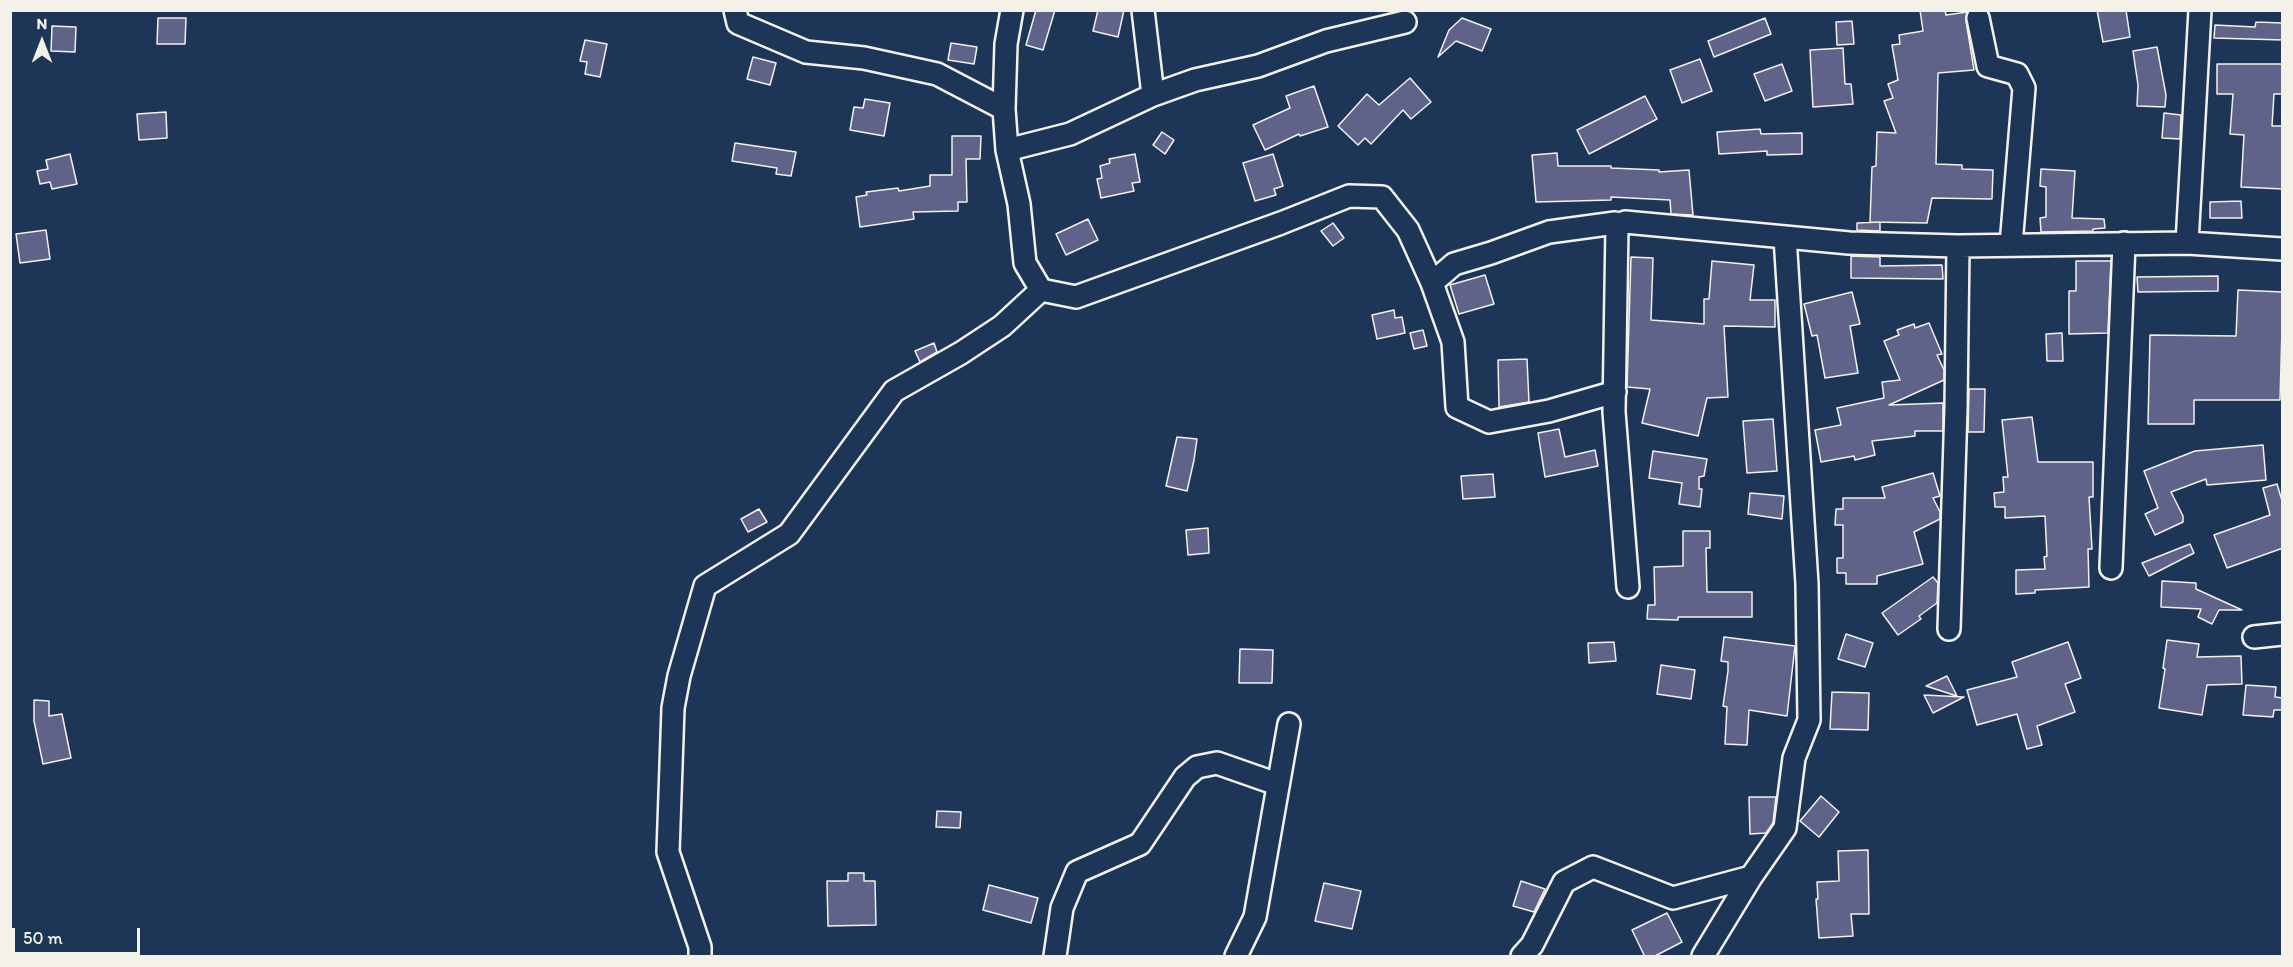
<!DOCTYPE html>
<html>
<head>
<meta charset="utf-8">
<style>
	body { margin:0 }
	#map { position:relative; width:2293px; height:967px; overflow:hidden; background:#1d3557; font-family:Itim,sans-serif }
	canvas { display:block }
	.frame { position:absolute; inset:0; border:12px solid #f4f1e8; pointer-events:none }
	.north { position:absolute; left:12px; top:12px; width:60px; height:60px; -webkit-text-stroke:4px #1d3557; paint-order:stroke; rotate:0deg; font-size:16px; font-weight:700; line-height:24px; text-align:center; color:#f4f1e8 }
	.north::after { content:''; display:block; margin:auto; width:21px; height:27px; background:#f4f1e8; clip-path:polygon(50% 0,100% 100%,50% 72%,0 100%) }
	.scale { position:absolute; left:12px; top:928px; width:128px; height:27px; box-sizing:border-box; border:3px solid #f4f1e8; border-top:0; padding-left:8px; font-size:18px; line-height:21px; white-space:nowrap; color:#f4f1e8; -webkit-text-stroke:4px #1d3557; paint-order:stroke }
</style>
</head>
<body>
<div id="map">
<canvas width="2293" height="967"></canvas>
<div class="frame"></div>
<div class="north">N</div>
<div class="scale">50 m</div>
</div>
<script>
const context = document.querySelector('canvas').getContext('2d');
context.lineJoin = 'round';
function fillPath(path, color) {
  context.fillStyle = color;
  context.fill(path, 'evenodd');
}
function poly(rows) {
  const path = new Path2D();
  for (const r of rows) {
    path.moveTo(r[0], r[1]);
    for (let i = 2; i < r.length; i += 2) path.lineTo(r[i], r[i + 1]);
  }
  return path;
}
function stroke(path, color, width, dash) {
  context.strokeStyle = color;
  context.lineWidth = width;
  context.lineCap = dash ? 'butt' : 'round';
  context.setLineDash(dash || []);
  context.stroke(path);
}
const building = poly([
	[1036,10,1055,10,1043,50,1026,45,1036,10],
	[1098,10,1124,10,1118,37,1093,31,1098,10],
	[1920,10,1945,10,1946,15,1967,12,1966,21,1974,70,1938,73,1936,164,1962,165,1962,169,1993,170,1992,199,1932,198,1927,223,1870,222,1872,167,1876,166,1877,132,1896,133,1884,101,1893,98,1888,84,1898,80,1892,45,1900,44,1899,35,1923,31,1920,10],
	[2097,10,2126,10,2130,37,2103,42,2097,10],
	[158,18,186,18,185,44,157,44,158,18],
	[1462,18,1491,29,1482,51,1456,41,1438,57,1449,30,1462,18],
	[1765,18,1771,34,1714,57,1708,41,1765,18],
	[1852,21,1854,44,1837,45,1836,22,1852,21],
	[2256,22,2283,23,2283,40,2214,38,2215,25,2255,27,2256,22],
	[52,26,76,27,75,52,51,51,52,26],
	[585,40,607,44,600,77,585,74,587,62,580,61,585,40],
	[951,43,977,47,974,64,948,60,951,43],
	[2157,47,2166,95,2165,107,2137,106,2138,85,2133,51,2157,47],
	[1843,48,1845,84,1851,84,1853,104,1813,107,1810,50,1843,48],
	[753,57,776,63,770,85,747,79,753,57],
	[1700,59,1712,91,1682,103,1670,70,1700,59],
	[1782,64,1792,91,1765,101,1754,74,1782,64],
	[2217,64,2283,64,2283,94,2274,94,2272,126,2283,126,2283,189,2241,187,2244,135,2230,134,2233,94,2217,94,2217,64],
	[1410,78,1431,102,1411,119,1403,110,1371,144,1365,138,1358,145,1338,126,1367,94,1379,105,1410,78],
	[1314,86,1328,127,1300,136,1299,134,1265,150,1253,125,1290,108,1286,96,1314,86],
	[1645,96,1657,119,1589,154,1577,130,1645,96],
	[865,99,890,103,884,136,850,130,854,107,863,108,865,99],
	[166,112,167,138,139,140,137,114,166,112],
	[2164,113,2181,115,2180,139,2162,138,2164,113],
	[1760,129,1761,134,1802,133,1802,154,1767,155,1767,151,1719,154,1717,132,1760,129],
	[1162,132,1174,140,1165,154,1153,145,1162,132],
	[952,136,981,136,980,159,966,159,967,202,958,202,958,211,913,212,914,219,860,227,856,197,867,195,866,192,898,188,899,191,930,186,930,175,952,175,952,136],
	[735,143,796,152,791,176,776,174,777,168,732,161,735,143],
	[1557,153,1558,166,1611,166,1611,168,1659,170,1659,172,1689,170,1693,215,1671,214,1670,200,1611,197,1611,200,1536,202,1532,155,1557,153],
	[70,154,77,184,52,189,50,182,40,184,37,171,48,169,46,160,70,154],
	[1135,154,1140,182,1132,183,1134,191,1101,198,1097,179,1102,178,1100,166,1110,163,1109,159,1135,154],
	[1273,154,1283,186,1274,189,1276,195,1255,201,1243,163,1273,154],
	[2041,169,2075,171,2072,218,2104,219,2105,228,2093,229,2093,231,2041,232,2040,218,2046,217,2046,187,2040,186,2041,169],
	[2241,201,2242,218,2210,218,2210,202,2241,201],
	[1088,219,1098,240,1066,255,1056,234,1088,219],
	[1880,222,1880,231,1857,230,1857,223,1880,222],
	[1333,223,1344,238,1333,246,1321,231,1333,223],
	[46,230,50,259,20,263,16,234,46,230],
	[1851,256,1880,257,1880,266,1942,265,1943,279,1851,278,1851,256],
	[1631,257,1653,258,1651,320,1704,324,1704,299,1709,299,1712,261,1754,265,1750,300,1775,300,1775,327,1724,326,1728,397,1707,398,1698,436,1642,423,1650,389,1627,387,1631,257],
	[2076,261,2111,261,2108,333,2069,334,2069,291,2076,291,2076,261],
	[1485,275,1494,304,1459,314,1450,285,1485,275],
	[2218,276,2218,291,2138,292,2137,277,2218,276],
	[2238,290,2283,292,2280,400,2194,400,2194,424,2148,424,2150,335,2236,336,2238,290],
	[1852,292,1860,324,1850,326,1858,373,1825,378,1817,335,1812,336,1804,304,1852,292],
	[1394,310,1395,318,1402,317,1405,333,1377,339,1372,315,1394,310],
	[1929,323,1942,354,1937,355,1944,370,1944,380,1889,405,1943,403,1943,431,1915,431,1915,436,1872,441,1875,455,1855,460,1854,456,1821,462,1815,430,1841,425,1837,408,1884,398,1882,382,1900,380,1884,341,1899,335,1897,330,1914,324,1915,328,1929,323],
	[1423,330,1427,346,1414,349,1410,333,1423,330],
	[2062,333,2063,361,2047,361,2046,334,2062,333],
	[934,343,937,352,920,362,915,351,934,343],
	[1527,359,1529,402,1499,407,1498,360,1527,359],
	[1969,389,1985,389,1984,432,1968,432,1969,389],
	[2032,417,2038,462,2093,462,2093,497,2089,497,2092,549,2088,549,2089,587,2035,590,2035,593,2016,594,2016,570,2045,569,2044,557,2047,556,2045,516,2005,518,2005,507,1995,507,1994,493,2004,492,2003,477,2008,477,2002,420,2032,417],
	[1773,419,1777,471,1747,473,1743,421,1773,419],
	[1559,429,1565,457,1595,450,1598,466,1545,477,1538,433,1559,429],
	[1177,437,1197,439,1194,460,1187,491,1166,486,1177,437],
	[2263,445,2266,480,2207,485,2206,479,2171,492,2183,516,2183,522,2155,535,2145,514,2158,508,2144,471,2195,451,2263,445],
	[1653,451,1707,459,1704,476,1699,477,1699,489,1702,489,1700,507,1679,504,1682,483,1649,478,1653,451],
	[1933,473,1940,496,1933,498,1940,512,1940,519,1914,532,1923,564,1877,576,1877,584,1846,584,1846,573,1837,573,1837,558,1843,558,1843,525,1835,525,1836,509,1843,509,1843,498,1885,498,1882,487,1933,473],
	[1493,474,1495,497,1463,499,1461,476,1493,474],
	[2277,484,2283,504,2283,548,2227,568,2214,535,2270,515,2263,488,2277,484],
	[1750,493,1784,496,1782,519,1748,514,1750,493],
	[759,509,767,522,748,532,741,519,759,509],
	[1208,528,1209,553,1188,555,1186,530,1208,528],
	[1683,531,1710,531,1710,548,1706,548,1707,592,1752,592,1752,617,1678,617,1678,620,1647,619,1648,605,1655,605,1654,567,1683,566,1683,531],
	[2190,544,2194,553,2149,576,2142,563,2190,544],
	[1933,577,1938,583,1937,603,1919,616,1921,619,1898,635,1882,613,1933,577],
	[2162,581,2196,583,2196,589,2242,610,2219,610,2212,624,2198,617,2201,609,2161,607,2162,581],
	[1846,634,1873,643,1865,667,1838,659,1846,634],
	[1724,637,1795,646,1787,716,1749,710,1747,745,1725,744,1727,707,1723,706,1728,671,1728,662,1721,661,1724,637],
	[2167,640,2199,644,2197,657,2241,656,2242,684,2207,685,2202,715,2159,708,2165,669,2163,668,2167,640],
	[1614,642,1616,661,1589,663,1588,643,1614,642],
	[2068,642,2081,678,2065,684,2075,712,2037,726,2042,745,2027,749,2017,714,1977,725,1967,690,2017,677,2012,662,2068,642],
	[1240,649,1273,650,1272,683,1239,683,1240,649],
	[1661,665,1695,670,1691,699,1657,694,1661,665],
	[1947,676,1957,696,1926,686,1947,676],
	[2246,685,2276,687,2275,697,2283,698,2283,710,2274,710,2273,717,2243,715,2246,685],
	[1832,692,1869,693,1868,730,1830,729,1832,692],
	[1924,695,1964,697,1933,713,1924,695],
	[34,700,49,701,49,716,62,714,71,758,43,764,34,721,34,700],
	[1821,796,1839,812,1819,837,1800,821,1821,796],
	[1749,797,1776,797,1773,823,1766,833,1750,834,1749,797],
	[937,811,961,812,960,828,936,827,937,811],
	[1868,850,1869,914,1851,914,1853,936,1819,938,1816,899,1818,899,1817,882,1839,881,1838,851,1868,850],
	[848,873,864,873,864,881,875,881,876,925,828,926,827,881,848,881,848,873],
	[1521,881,1545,889,1534,912,1513,906,1521,881],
	[1324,883,1361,891,1352,929,1315,921,1324,883],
	[989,885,1038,898,1031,923,983,910,989,885],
	[1667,913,1682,942,1653,957,1645,957,1632,930,1667,913]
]);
fillPath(building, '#5f6389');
stroke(building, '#f4f1e8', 1.5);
const minor = poly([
	[735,10,738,23,806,52,864,58,937,74,1004,109,1007,150,1019,204,1025,263,1041,290,1076,297,1281,223,1349,196,1382,197,1408,230,1432,283,1453,342,1457,407,1489,422,1549,411,1615,392],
	[1143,10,1153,95],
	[1978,18,1988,66,2017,74,2024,88,2011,245],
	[1004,109,1006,44,1012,10],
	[1007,150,1070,134,1153,95,1195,80,1258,66,1326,41,1405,22],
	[2187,243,2200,10],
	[1432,283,1454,264,1491,253,1549,232,1615,223,1617,227],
	[2111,568,2124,243],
	[1628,587,1614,412,1617,227,1625,222,1849,243,1958,246,2187,243,2282,249],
	[1949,629,1956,408,1958,246],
	[2254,637,2282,634],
	[700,956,700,947,668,852,673,708,679,676,705,586,789,534,894,391,961,353,1002,326,1041,290],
	[1055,956,1062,908,1077,872,1140,844,1185,777,1197,767,1217,763,1277,784],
	[1236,956,1255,917,1289,724],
	[1522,956,1532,945,1564,882,1593,867,1673,898,1751,877],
	[1703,956,1751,877,1785,828,1794,758,1809,720,1807,584,1785,237]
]);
stroke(minor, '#f4f1e8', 26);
stroke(minor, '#1d3557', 21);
</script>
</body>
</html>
